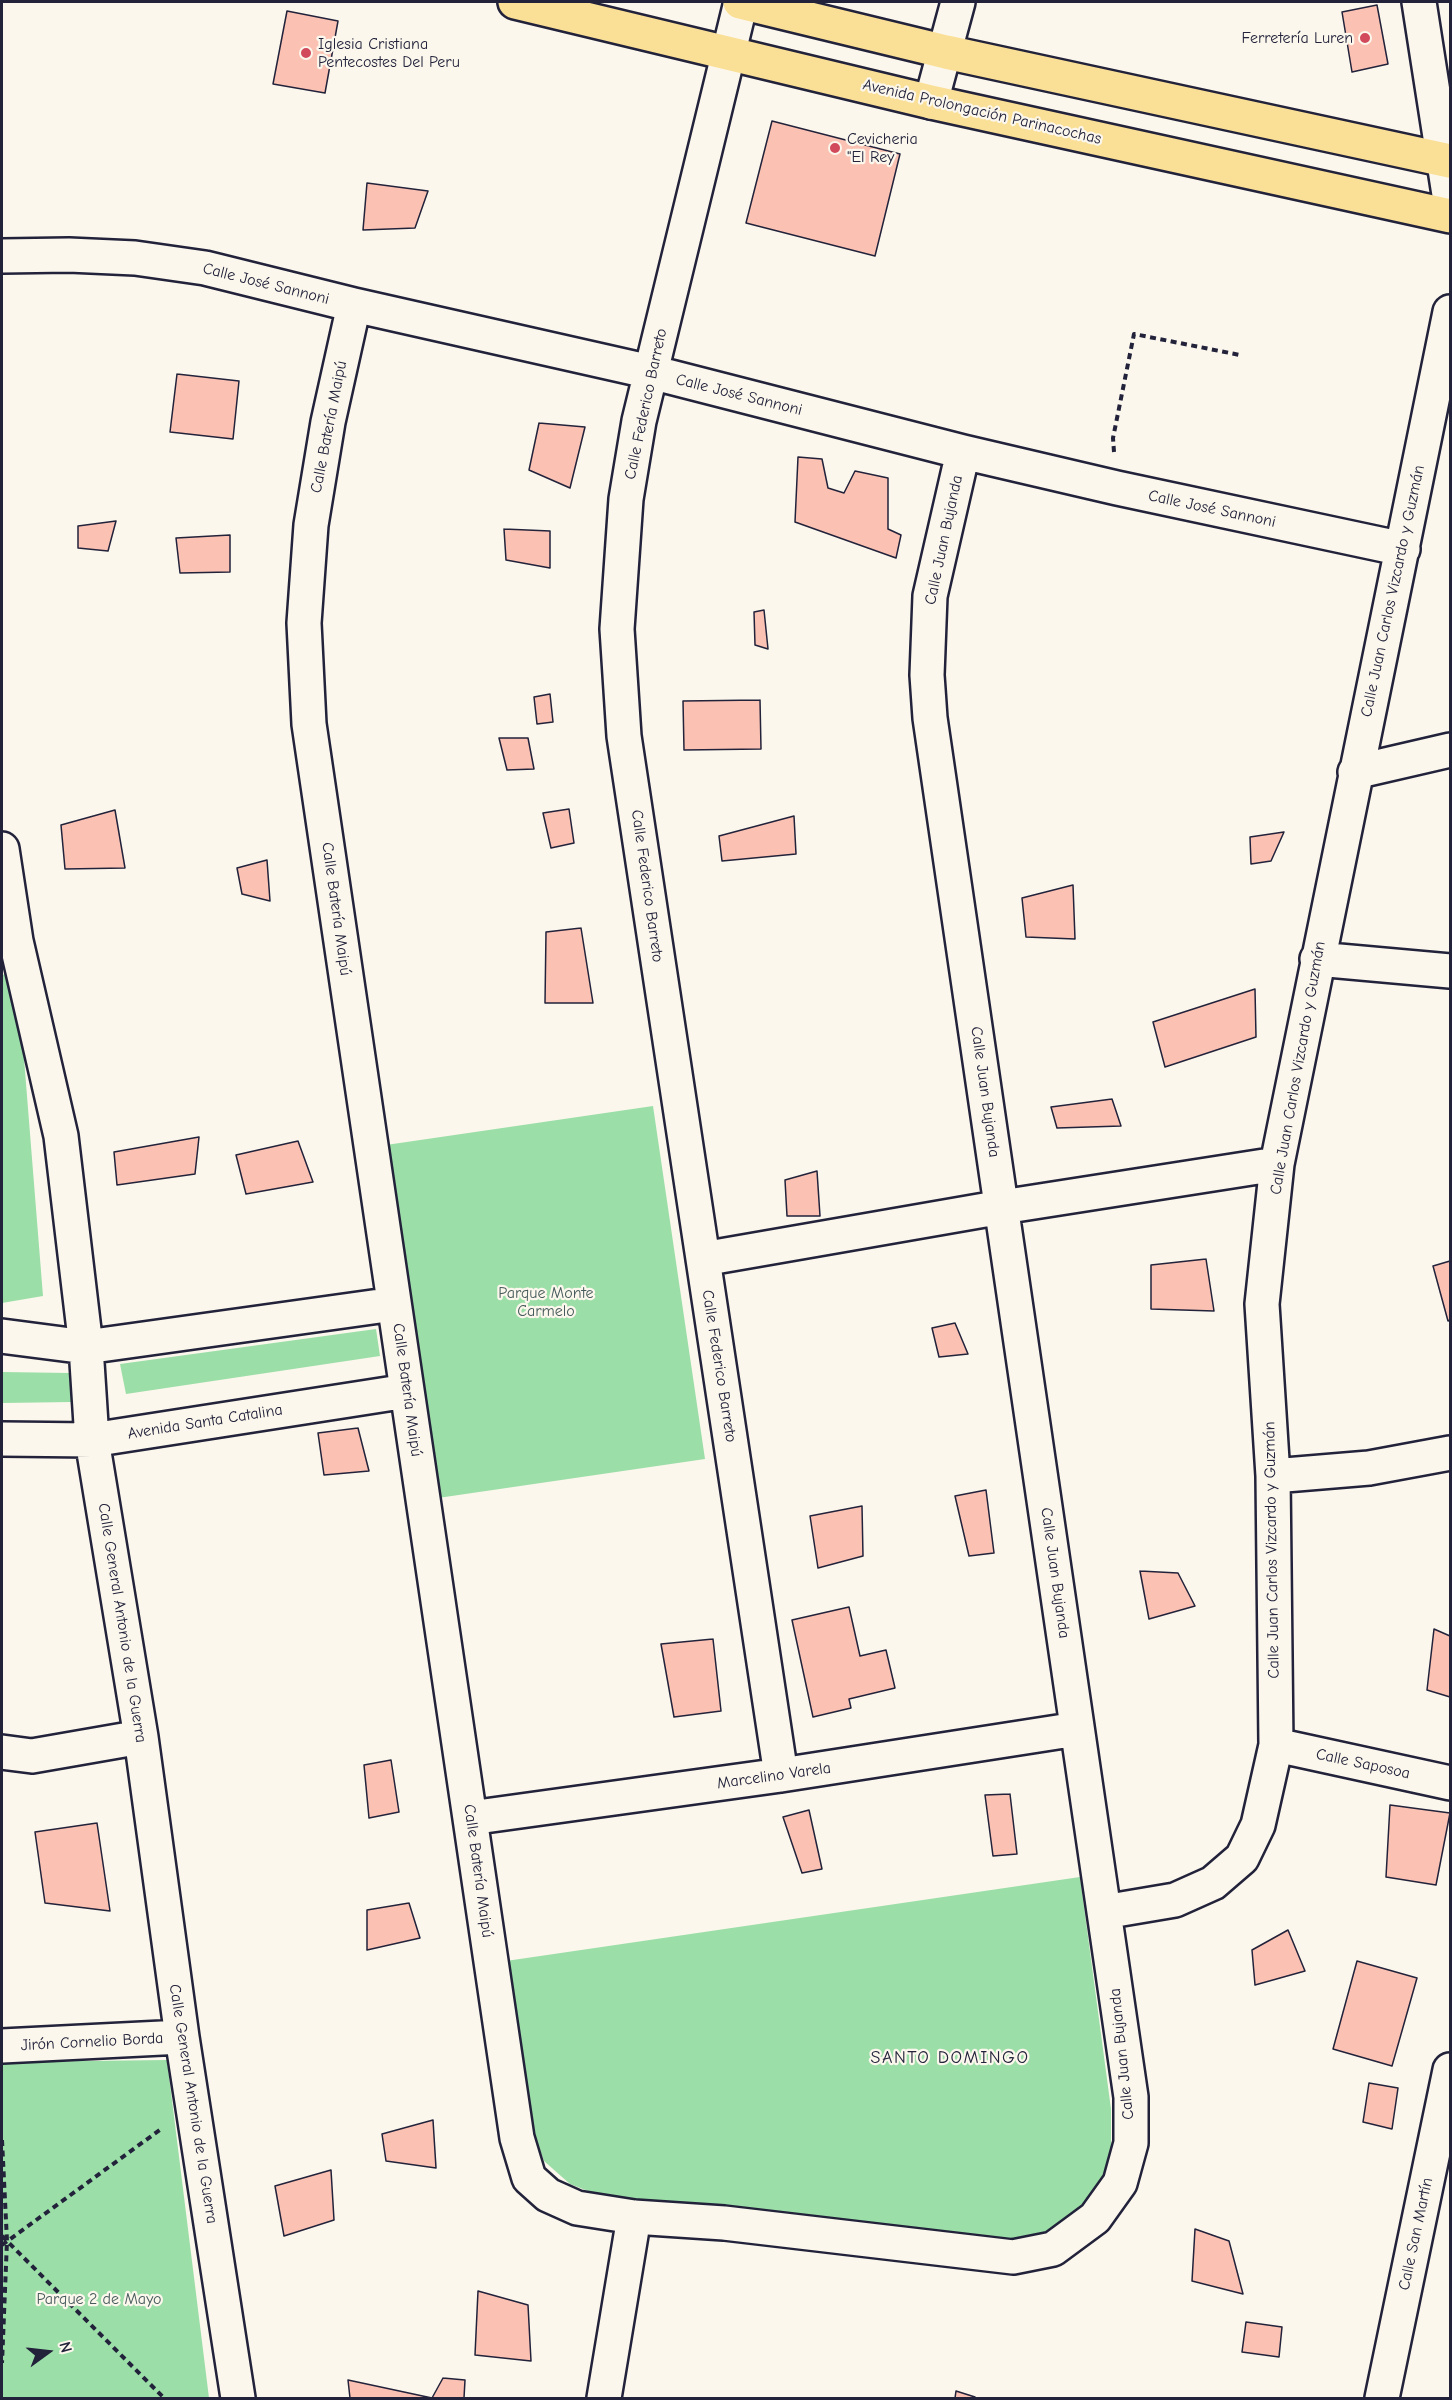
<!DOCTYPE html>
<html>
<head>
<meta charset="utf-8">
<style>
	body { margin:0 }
	#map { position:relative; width:1452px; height:2400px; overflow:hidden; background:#fbf7ec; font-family:"Comic Neue",sans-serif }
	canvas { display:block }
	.frame { position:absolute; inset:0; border:3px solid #22223b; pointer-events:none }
	.north { position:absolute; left:18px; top:2322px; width:60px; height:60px; -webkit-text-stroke:4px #fbf7ec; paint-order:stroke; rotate:75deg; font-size:16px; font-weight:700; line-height:24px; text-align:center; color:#22223b }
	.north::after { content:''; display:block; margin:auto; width:21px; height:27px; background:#22223b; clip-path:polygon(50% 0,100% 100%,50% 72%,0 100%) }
</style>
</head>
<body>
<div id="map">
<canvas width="1452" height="2400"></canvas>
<div class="frame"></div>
<div class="north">N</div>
</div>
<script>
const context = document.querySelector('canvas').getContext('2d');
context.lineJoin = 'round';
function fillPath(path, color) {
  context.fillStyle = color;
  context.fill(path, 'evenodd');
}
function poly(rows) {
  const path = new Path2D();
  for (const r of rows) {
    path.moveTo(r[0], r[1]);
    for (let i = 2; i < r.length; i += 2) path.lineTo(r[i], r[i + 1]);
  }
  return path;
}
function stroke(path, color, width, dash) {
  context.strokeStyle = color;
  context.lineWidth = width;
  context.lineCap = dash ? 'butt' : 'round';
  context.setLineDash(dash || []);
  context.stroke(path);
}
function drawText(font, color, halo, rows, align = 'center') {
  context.font = font + ' "Comic Neue",sans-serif';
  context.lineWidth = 4.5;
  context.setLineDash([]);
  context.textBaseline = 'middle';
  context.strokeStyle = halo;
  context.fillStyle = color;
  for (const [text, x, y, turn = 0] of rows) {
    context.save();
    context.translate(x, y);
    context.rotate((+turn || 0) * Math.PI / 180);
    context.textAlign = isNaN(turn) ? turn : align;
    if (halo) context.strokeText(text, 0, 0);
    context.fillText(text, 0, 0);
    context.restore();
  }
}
fillPath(poly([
	[17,971,43,1296,2,1303,2,975],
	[653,1106,705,1459,438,1498,386,1145],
	[376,1329,380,1356,126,1394,120,1364],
	[2,1372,70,1373,72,1402,2,1403],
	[1080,1877,1111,2109,1111,2152,1096,2194,1068,2222,1044,2234,1010,2240,601,2196,570,2184,544,2161,533,2131,506,1961],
	[167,2060,209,2398,2,2398,2,2062]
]), '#9cdea8');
const building = poly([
	[1377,5,1388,64,1352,72,1342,12,1377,5],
	[287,11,338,21,325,93,273,84,287,11],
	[772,121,900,154,875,256,746,223,772,121],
	[367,183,428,191,415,228,363,230,367,183],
	[177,374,239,381,233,439,170,432,177,374],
	[539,423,585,427,570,488,529,470,539,423],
	[798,457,822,459,828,488,844,493,855,471,888,478,888,529,901,535,896,558,795,522,798,457],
	[116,521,108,551,78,548,78,526,116,521],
	[504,529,550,531,550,568,506,560,504,529],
	[230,535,230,572,180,573,176,538,230,535],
	[764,610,768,649,755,645,754,612,764,610],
	[550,694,553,722,537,724,534,697,550,694],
	[760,700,761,749,684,750,683,701,760,700],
	[499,738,528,738,534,769,507,770,499,738],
	[569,809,574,843,551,848,543,813,569,809],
	[115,810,125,868,65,869,61,825,115,810],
	[794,816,796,854,722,861,719,836,794,816],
	[1284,832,1271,861,1251,864,1250,837,1284,832],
	[267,860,270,901,242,894,237,868,267,860],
	[1073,885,1075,939,1026,937,1022,898,1073,885],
	[581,928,593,1003,545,1003,546,932,581,928],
	[1255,989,1256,1037,1165,1067,1153,1022,1255,989],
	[1112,1099,1121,1126,1057,1128,1051,1107,1112,1099],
	[199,1137,195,1174,117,1185,114,1152,199,1137],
	[298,1141,313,1182,246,1194,236,1155,298,1141],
	[817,1171,820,1216,787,1216,785,1180,817,1171],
	[1206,1259,1214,1311,1151,1309,1151,1265,1206,1259],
	[1450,1261,1450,1320,1448,1321,1433,1266,1450,1261],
	[955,1323,968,1354,939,1357,932,1328,955,1323],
	[358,1428,369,1471,324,1475,318,1433,358,1428],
	[986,1490,994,1553,969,1556,955,1496,986,1490],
	[862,1506,863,1556,818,1568,810,1516,862,1506],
	[1140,1571,1178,1573,1195,1606,1149,1619,1140,1571],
	[849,1607,860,1656,886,1650,895,1688,849,1699,851,1708,813,1717,792,1620,849,1607],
	[1434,1629,1450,1636,1450,1697,1427,1690,1434,1629],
	[713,1639,721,1711,674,1717,661,1644,713,1639],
	[391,1760,399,1812,369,1818,364,1765,391,1760],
	[1010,1794,1017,1854,993,1856,985,1795,1010,1794],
	[1390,1805,1450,1813,1436,1885,1386,1877,1390,1805],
	[809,1810,822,1869,802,1873,783,1817,809,1810],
	[97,1823,110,1911,45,1903,35,1832,97,1823],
	[409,1903,420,1938,367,1950,367,1910,409,1903],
	[1288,1930,1305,1971,1255,1985,1252,1950,1288,1930],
	[1357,1961,1417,1978,1392,2066,1333,2049,1357,1961],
	[1369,2083,1398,2088,1392,2129,1363,2122,1369,2083],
	[433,2120,436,2168,386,2161,382,2134,433,2120],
	[331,2170,334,2220,284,2236,275,2186,331,2170],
	[1195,2229,1229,2241,1243,2294,1192,2281,1195,2229],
	[478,2291,528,2305,531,2361,475,2355,478,2291],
	[1246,2322,1282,2327,1279,2357,1242,2352,1246,2322],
	[443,2378,465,2380,464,2398,350,2398,348,2380,432,2398,443,2378],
	[956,2391,975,2397,975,2398,955,2398,956,2391]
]);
fillPath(building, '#fbc2b3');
stroke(building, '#22223b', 1.5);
const minor = poly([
	[741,2,639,421,626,499,617,629,624,736,781,1775],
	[1419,2,1450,201],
	[931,102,958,2],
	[2,256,69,255,135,258,205,268,354,305,651,372,963,452,1117,488,1403,549],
	[354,305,328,422,311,525,304,623,309,724,517,2138,529,2178,548,2195,577,2208,634,2217,724,2223,1013,2257,1053,2249,1095,2218,1120,2183,1131,2143,1131,2097,930,718,927,675,930,596,963,452],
	[1355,772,1450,750],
	[2,849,16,941,61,1136,86,1347,92,1440,141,1737,182,2037,238,2398],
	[1317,959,1450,971],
	[703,1259,1002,1207,1277,1164],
	[2,1336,86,1347,394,1304],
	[2,1439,92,1440,407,1391],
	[1273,1476,1369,1468,1450,1453],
	[1276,1745,1450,1783],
	[2,1752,32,1756,141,1737],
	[470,1818,781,1775,1077,1729],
	[1104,1912,1175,1900,1213,1883,1242,1858,1258,1825,1276,1745,1273,1476,1262,1304,1277,1164,1450,312],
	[2,2046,182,2037],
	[604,2398,634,2217],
	[1382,2398,1450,2070]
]);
const major = poly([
	[515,2,931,102,1450,216],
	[740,2,946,52,1450,161]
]);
stroke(minor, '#22223b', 38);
stroke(major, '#22223b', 38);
stroke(poly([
	[1114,452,1113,438,1134,334,1240,355],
	[2,2140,7,2241,2,2363],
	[2,2236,164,2398],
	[2,2245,161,2129]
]), '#22223b', 4, [6, 4.5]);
stroke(minor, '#fbf7ec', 33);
stroke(major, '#fadf96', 33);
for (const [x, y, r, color] of [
	[1365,38,6,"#d1495b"],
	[306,53,6,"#d1495b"],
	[835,148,6,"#d1495b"]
]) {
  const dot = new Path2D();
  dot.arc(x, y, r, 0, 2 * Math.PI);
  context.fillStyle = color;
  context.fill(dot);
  stroke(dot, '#fbf7ec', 2);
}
drawText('16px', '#22223b', '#fbf7ec', [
	["Ferretería Luren",1353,38,"right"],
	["Iglesia Cristiana",318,44],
	["Pentecostes Del Peru",318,62],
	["Cevicheria",847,139],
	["\"El Rey",847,157]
], 'left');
drawText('16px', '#22223b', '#fbf7ec', [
	["Avenida Prolongación Parinacochas",982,112,13],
	["Calle José Sannoni",266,284,14],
	["Calle José Sannoni",739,395,14],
	["Calle Federico Barreto",646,404,-78],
	["Calle Batería Maipú",329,427,-79],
	["Calle José Sannoni",1212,509,12],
	["Calle Juan Bujanda",944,540,-78],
	["Calle Juan Carlos Vizcardo y Guzmán",1393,591,-78],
	["Calle Federico Barreto",647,886,82],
	["Calle Batería Maipú",336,909,82],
	["Calle Juan Carlos Vizcardo y Guzmán",1298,1068,-80],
	["Calle Juan Bujanda",985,1092,82],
	["Calle Federico Barreto",719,1366,81],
	["Calle Batería Maipú",407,1390,82],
	["Avenida Santa Catalina",205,1422,-9],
	["Calle Juan Carlos Vizcardo y Guzmán",1272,1550,-91],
	["Calle Juan Bujanda",1055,1573,82],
	["Calle General Antonio de la Guerra",122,1623,81],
	["Calle Saposoa",1363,1764,12],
	["Marcelino Varela",774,1776,-8],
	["Calle Batería Maipú",478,1871,82],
	["Jirón Cornelio Borda",92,2042,-3],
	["Calle Juan Bujanda",1122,2054,-96],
	["Calle General Antonio de la Guerra",193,2104,81],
	["Calle San Martín",1416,2234,-78]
]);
drawText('16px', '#475a5c', '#fbf7ec', [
	["Parque Monte",546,1293],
	["Carmelo",546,1311],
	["Parque 2 de Mayo",99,2299]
]);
context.letterSpacing = '1.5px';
drawText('18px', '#22223b', '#fbf7ec', [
	["SANTO DOMINGO",950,2058]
]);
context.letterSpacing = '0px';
</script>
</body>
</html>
